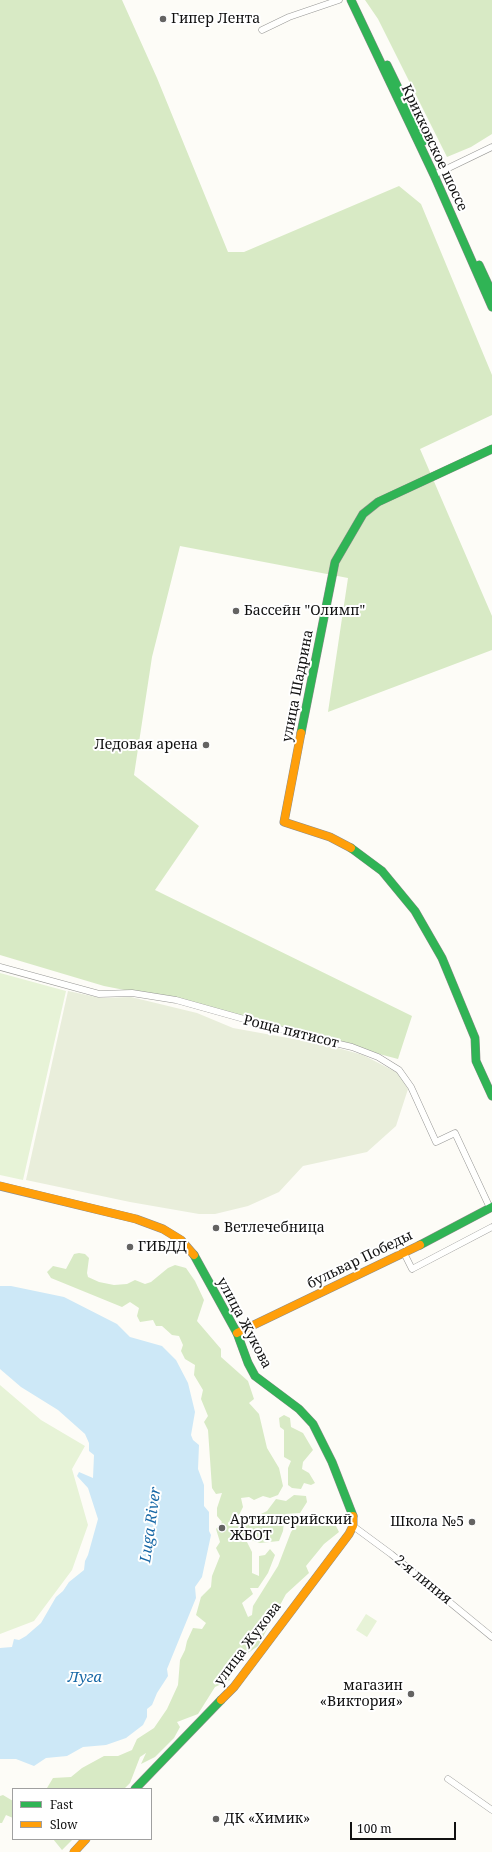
<!DOCTYPE html>
<html>
<head>
<meta charset="utf-8">
<style>
	body { margin:0 }
	#map { position:relative; width:492px; height:1852px; overflow:hidden; background:#fdfcf7; font-family:"Noto Serif",serif }
	canvas { display:block }
	.legend { position:absolute; left:12px; top:1788px; width:140px; height:52px; box-sizing:border-box; background:#fff; border:1px solid #a0a0a0; margin:0; padding:5px 7px; list-style:none; font-size:12px; color:#111 }
	.legend li { display:flex; align-items:center; gap:8px; height:20px }
	.legend b { width:20px; border:1px solid #a0a0a0 }
	.scale { position:absolute; left:350px; top:1822px; width:106px; height:18px; box-sizing:border-box; border:2px solid #111; border-top:0; padding-left:5px; font-size:12px; line-height:14px; white-space:nowrap; color:#111; -webkit-text-stroke:3px #fff; paint-order:stroke }
</style>
</head>
<body>
<div id="map">
<canvas width="492" height="1852"></canvas>
<ul class="legend">
<li><b style="height:5px;background:#30b455"></b>Fast</li>
<li><b style="height:5px;background:#ff9f0a"></b>Slow</li>
</ul>
<div class="scale">100 m</div>
</div>
<script>
const context = document.querySelector('canvas').getContext('2d');
context.lineJoin = 'round';
function fillPath(path, color) {
  context.fillStyle = color;
  context.fill(path, 'evenodd');
}
function poly(rows) {
  const path = new Path2D();
  for (const r of rows) {
    path.moveTo(r[0], r[1]);
    for (let i = 2; i < r.length; i += 2) path.lineTo(r[i], r[i + 1]);
  }
  return path;
}
function stroke(path, color, width, dash) {
  context.strokeStyle = color;
  context.lineWidth = width;
  context.lineCap = dash ? 'butt' : 'round';
  context.setLineDash(dash || []);
  context.stroke(path);
}
function drawText(font, color, halo, rows, align = 'center') {
  context.font = font + ' "Noto Serif",serif';
  context.lineWidth = 4;
  context.setLineDash([]);
  context.textBaseline = 'middle';
  context.strokeStyle = halo;
  context.fillStyle = color;
  for (const [text, x, y, turn = 0] of rows) {
    context.save();
    context.translate(x, y);
    context.rotate((+turn || 0) * Math.PI / 180);
    context.textAlign = isNaN(turn) ? turn : align;
    if (halo) context.strokeText(text, 0, 0);
    context.fillText(text, 0, 0);
    context.restore();
  }
}
fillPath(poly([
	[0,973,66,991,23,1180,0,1175],
	[0,1385,41,1420,85,1446,72,1469,88,1525,72,1570,34,1621,0,1634],
	[366,1614,377,1621,367,1637,356,1630]
]), '#e7f3d7');
fillPath(poly([
	[0,0,122,0,157,78,228,252,244,252,399,186,421,204,492,375,492,415,420,449,492,616,492,650,328,712,348,578,180,546,152,657,134,775,199,826,155,890,412,1016,398,1059,176,1000,104,986,0,955],
	[365,0,492,0,492,134,471,147,447,157,378,19],
	[79,1253,85,1254,89,1258,87,1273,88,1277,99,1282,114,1285,127,1284,135,1280,145,1284,151,1282,168,1268,175,1265,186,1268,195,1281,204,1300,197,1321,221,1349,221,1357,248,1381,254,1399,249,1403,259,1414,267,1448,279,1468,283,1486,278,1495,270,1498,263,1496,254,1500,249,1497,241,1498,243,1507,239,1515,243,1523,267,1511,276,1499,286,1501,294,1495,306,1496,307,1502,300,1513,285,1514,283,1531,279,1541,260,1543,245,1538,252,1552,252,1573,259,1576,259,1556,265,1555,270,1549,275,1555,268,1573,258,1588,250,1588,253,1594,242,1603,248,1617,252,1615,253,1606,278,1566,291,1532,297,1524,334,1522,339,1532,324,1544,306,1566,309,1573,286,1594,258,1646,248,1653,243,1652,227,1668,230,1680,215,1687,198,1714,177,1722,180,1727,174,1738,155,1757,141,1764,146,1753,140,1757,130,1783,124,1789,42,1789,47,1788,53,1778,71,1777,82,1768,104,1756,118,1756,132,1750,137,1739,154,1728,167,1709,178,1685,180,1660,185,1650,187,1641,193,1628,202,1629,206,1623,196,1615,201,1597,211,1587,212,1576,220,1556,216,1548,220,1542,216,1529,222,1522,217,1516,217,1508,222,1493,216,1494,212,1488,208,1430,204,1422,208,1416,201,1399,203,1390,194,1375,195,1365,185,1359,181,1351,183,1345,179,1336,172,1335,162,1326,156,1326,153,1320,140,1322,137,1316,139,1308,130,1302,122,1307,51,1278,47,1272,53,1266,66,1269,74,1254],
	[284,1415,290,1418,291,1427,303,1433,313,1450,303,1462,302,1469,309,1473,315,1483,311,1485,304,1483,301,1489,292,1488,288,1485,288,1468,291,1461,284,1457,284,1430,280,1427,279,1418],
	[3,1795,13,1801,13,1818,6,1815,2,1823,0,1823,0,1796],
	[53,1839,73,1839,62,1850]
]), '#d8eac5');
fillPath(poly([
	[68,991,101,998,131,997,197,1013,233,1028,327,1045,363,1055,398,1073,408,1089,396,1126,367,1152,303,1166,279,1192,248,1206,215,1214,199,1214,130,1202,26,1180]
]), '#e9eedb');
fillPath(poly([
	[0,1286,11,1286,64,1297,117,1324,130,1337,162,1346,176,1360,188,1383,195,1412,191,1435,193,1440,199,1445,198,1469,204,1485,204,1506,209,1512,209,1531,211,1535,202,1577,195,1587,196,1598,167,1669,168,1676,157,1693,152,1705,147,1709,147,1717,143,1725,126,1738,106,1745,83,1747,67,1756,46,1758,34,1766,16,1759,0,1759,0,1648,12,1647,14,1639,19,1640,26,1636,41,1623,56,1597,63,1591,69,1582,84,1570,85,1561,88,1555,98,1519,88,1488,77,1476,79,1472,93,1478,94,1455,89,1451,89,1443,85,1434,58,1410,21,1387,0,1369]
]), '#cde8f7');
const street = poly([
	[262,30,289,17,339,0],
	[434,175,492,147],
	[0,967,99,994,132,993,176,1000,301,1035,352,1047,378,1057,399,1070,411,1087,436,1142,455,1133,490,1208],
	[404,1253,412,1269,492,1227],
	[353,1526,391,1554,492,1637],
	[448,1779,492,1810]
]);
const fast = poly([
	[351,0,434,175,492,307],
	[387,65,424,141],
	[479,265,492,293],
	[301,733,335,562,363,514,378,502,492,449],
	[351,848,382,871,415,911,442,958,475,1038,476,1061,492,1096],
	[420,1245,492,1207],
	[194,1255,237,1333,248,1363,255,1376,299,1409,313,1424,332,1462,353,1516],
	[135,1789,221,1700]
]);
const slow = poly([
	[301,733,284,822,330,837,351,848],
	[0,1186,136,1219,163,1229,181,1240,194,1255],
	[237,1333,420,1245],
	[221,1700,234,1687,349,1534,353,1526,353,1516],
	[74,1852,86,1839]
]);
stroke(street, '#979795', 7);
stroke(fast, '#8e8d8b', 9);
stroke(slow, '#8e8d8b', 9);
stroke(street, '#fffffe', 6);
stroke(fast, '#30b455', 8);
stroke(slow, '#ff9f0a', 8);
for (const [x, y, r, color] of [
	[163,19,4,"#646362"],
	[236,611,4,"#646362"],
	[206,745,4,"#646362"],
	[216,1228,4,"#646362"],
	[130,1247,4,"#646362"],
	[472,1522,4,"#646362"],
	[222,1528,4,"#646362"],
	[411,1694,4,"#646362"],
	[216,1819,4,"#646362"]
]) {
  const dot = new Path2D();
  dot.arc(x, y, r, 0, 2 * Math.PI);
  context.fillStyle = color;
  context.fill(dot);
  stroke(dot, '#fff', 1.5);
}
drawText('14px', '#111', '#fff', [
	["Гипер Лента",171,19],
	["Бассейн \"Олимп\"",244,611],
	["Ледовая арена",198,745,"right"],
	["Ветлечебница",224,1228],
	["ГИБДД",138,1247],
	["Артиллерийский",230,1520],
	["ЖБОТ",230,1536],
	["Школа №5",464,1522,"right"],
	["магазин",403,1686,"right"],
	["«Виктория»",403,1702,"right"],
	["ДК «Химик»",224,1819]
], 'left');
drawText('14px', '#111', '#fff', [
	["Крикковское шоссе",434,148,65],
	["улица Шадрина",298,686,-79],
	["Роща пятисот",291,1032,14],
	["бульвар Победы",360,1260,-26],
	["улица Жукова",244,1323,62],
	["2-я линия",423,1580,39],
	["улица Жукова",248,1644,-53]
]);
drawText('italic 15px', '#1768a6', '#fff', [
	["Luga River",151,1525,-82],
	["Луга",85,1678]
]);
</script>
</body>
</html>
